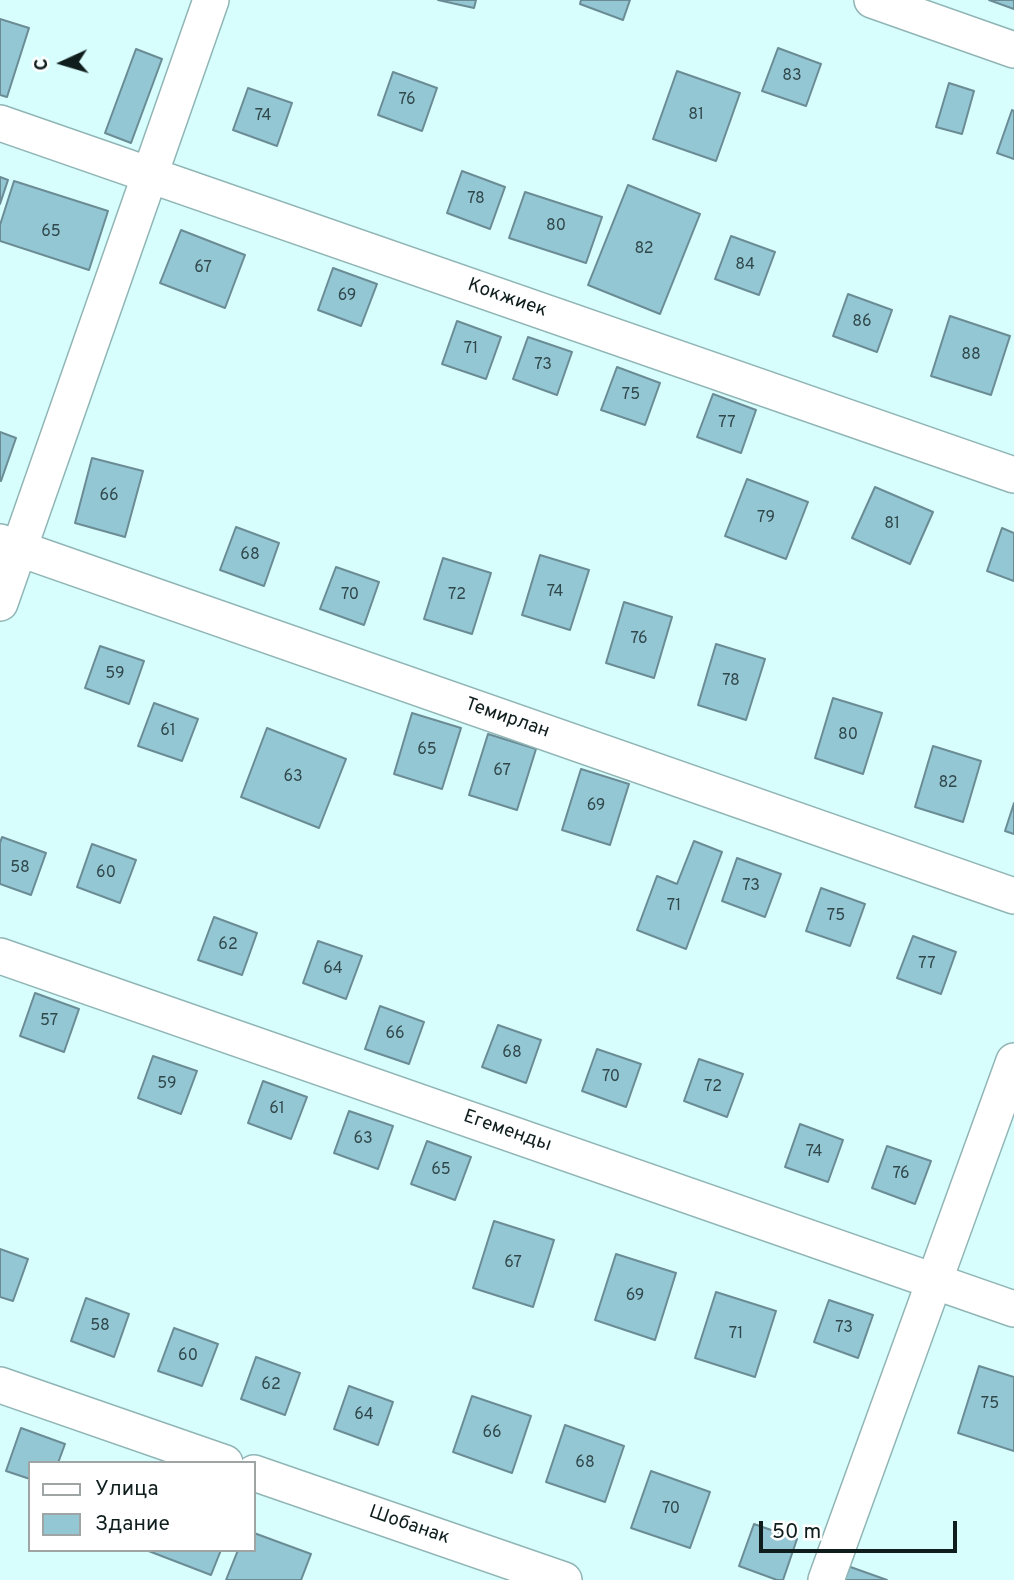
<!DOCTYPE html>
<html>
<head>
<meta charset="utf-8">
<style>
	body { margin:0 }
	#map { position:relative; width:1014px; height:1580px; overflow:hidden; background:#d7fdfc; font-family:Overpass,sans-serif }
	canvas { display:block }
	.legend { position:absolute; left:28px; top:1461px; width:228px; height:91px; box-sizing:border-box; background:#fff; border:2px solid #9fa5a5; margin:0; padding:9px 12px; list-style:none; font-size:21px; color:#0f1d1d }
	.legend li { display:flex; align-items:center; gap:14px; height:35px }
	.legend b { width:35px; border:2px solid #9fa5a5 }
	.north { position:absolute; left:28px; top:28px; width:70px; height:70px; -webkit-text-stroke:5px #fff; paint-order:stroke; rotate:266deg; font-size:19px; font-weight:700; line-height:28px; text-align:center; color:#0f1d1d }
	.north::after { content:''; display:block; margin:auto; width:24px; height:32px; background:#0f1d1d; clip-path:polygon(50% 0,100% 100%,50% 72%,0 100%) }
	.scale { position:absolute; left:759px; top:1521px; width:198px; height:32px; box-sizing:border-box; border:4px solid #0f1d1d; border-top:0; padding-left:9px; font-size:21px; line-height:24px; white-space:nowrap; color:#0f1d1d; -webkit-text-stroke:5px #fff; paint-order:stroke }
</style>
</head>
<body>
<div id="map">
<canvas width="1014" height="1580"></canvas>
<ul class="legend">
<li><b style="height:9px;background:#fff"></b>Улица</li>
<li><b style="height:19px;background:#93c7d4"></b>Здание</li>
</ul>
<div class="north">С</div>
<div class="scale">50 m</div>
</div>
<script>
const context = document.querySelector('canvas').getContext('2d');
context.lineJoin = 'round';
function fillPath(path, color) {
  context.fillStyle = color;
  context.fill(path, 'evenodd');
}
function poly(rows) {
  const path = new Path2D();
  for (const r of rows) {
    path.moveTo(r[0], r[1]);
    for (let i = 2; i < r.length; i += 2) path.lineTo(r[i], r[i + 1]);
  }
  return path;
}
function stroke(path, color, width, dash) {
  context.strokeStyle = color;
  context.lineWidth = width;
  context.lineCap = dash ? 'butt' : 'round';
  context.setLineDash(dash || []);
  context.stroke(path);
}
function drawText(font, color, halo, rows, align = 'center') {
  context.font = font + ' Overpass,sans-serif';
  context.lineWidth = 5;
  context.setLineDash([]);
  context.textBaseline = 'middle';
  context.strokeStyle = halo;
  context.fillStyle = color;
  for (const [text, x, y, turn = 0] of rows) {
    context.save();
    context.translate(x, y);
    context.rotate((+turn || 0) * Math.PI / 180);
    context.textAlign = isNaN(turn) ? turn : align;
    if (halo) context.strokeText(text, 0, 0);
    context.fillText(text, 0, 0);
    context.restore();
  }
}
const building = poly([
	[438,0,476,0,474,8,438,0],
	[581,0,630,0,623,20,580,4,581,0],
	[989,0,1014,0,1014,9,989,0],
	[0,19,29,28,7,97,0,95,0,19],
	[778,48,821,64,806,106,762,91,778,48],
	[136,49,162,59,131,143,105,133,136,49],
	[677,71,740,93,716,161,653,139,677,71],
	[393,72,437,88,422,131,378,115,393,72],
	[949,83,974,91,962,134,936,127,949,83],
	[248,88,292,103,277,146,233,130,248,88],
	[1012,110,1014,111,1014,159,997,153,1012,110],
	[462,171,505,187,490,229,447,213,462,171],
	[0,177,8,180,0,204,0,177],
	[14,181,108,211,89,270,0,241,0,225,14,181],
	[628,185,700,214,660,314,588,285,628,185],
	[525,192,602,217,586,263,509,238,525,192],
	[181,230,245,255,225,308,160,283,181,230],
	[731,236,775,252,759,295,715,279,731,236],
	[333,268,377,284,361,326,318,310,333,268],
	[848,294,892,310,877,352,833,336,848,294],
	[950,316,1010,336,991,395,931,376,950,316],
	[457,321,501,337,486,379,442,364,457,321],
	[528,337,572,352,557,395,513,379,528,337],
	[617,367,660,383,645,425,601,410,617,367],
	[713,394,756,410,741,453,697,437,713,394],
	[0,432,16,438,1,481,0,481,0,432],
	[92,458,143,471,125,537,75,523,92,458],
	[747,479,808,502,786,559,725,536,747,479],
	[875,487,933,512,910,564,852,538,875,487],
	[236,527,279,543,264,586,220,570,236,527],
	[1002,528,1014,533,1014,581,987,571,1002,528],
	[540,555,589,570,570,630,522,615,540,555],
	[443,558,491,573,472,634,424,619,443,558],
	[336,567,379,582,364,625,320,609,336,567],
	[624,602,672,617,654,678,606,663,624,602],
	[716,644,765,659,746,720,698,705,716,644],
	[100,646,144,661,129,704,85,688,100,646],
	[833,698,882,713,863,774,815,758,833,698],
	[154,703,198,719,182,761,138,746,154,703],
	[412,713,461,728,442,789,394,774,412,713],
	[267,728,346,759,319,828,241,797,267,728],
	[488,734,536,749,517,810,469,795,488,734],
	[933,746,981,761,963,822,915,807,933,746],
	[581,769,629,784,610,845,562,830,581,769],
	[1014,803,1014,834,1005,831,1014,803],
	[2,837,46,853,31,895,0,884,0,843,2,837],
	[694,841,722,852,686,949,637,930,657,876,677,884,694,841],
	[92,844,136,860,120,903,77,887,92,844],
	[737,858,781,874,765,917,722,901,737,858],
	[821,888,865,904,850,946,806,931,821,888],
	[214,917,257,933,242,975,198,960,214,917],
	[913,936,956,952,941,994,897,978,913,936],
	[318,941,362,956,346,999,303,983,318,941],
	[35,993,79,1009,64,1052,20,1036,35,993],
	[380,1006,424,1022,409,1064,365,1049,380,1006],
	[498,1025,541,1040,526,1083,482,1067,498,1025],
	[597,1049,641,1064,626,1107,582,1091,597,1049],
	[153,1056,197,1071,181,1114,138,1098,153,1056],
	[699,1059,743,1074,727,1117,684,1101,699,1059],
	[263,1081,307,1097,291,1139,248,1123,263,1081],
	[349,1111,393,1126,378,1169,334,1153,349,1111],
	[800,1124,843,1140,828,1182,785,1167,800,1124],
	[427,1141,471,1157,455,1200,411,1184,427,1141],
	[887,1146,931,1161,915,1204,872,1188,887,1146],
	[494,1221,554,1240,533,1307,473,1288,494,1221],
	[0,1249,28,1259,13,1301,0,1297,0,1249],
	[616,1254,676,1273,655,1340,595,1320,616,1254],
	[716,1292,776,1311,755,1377,695,1358,716,1292],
	[86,1298,129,1314,114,1357,71,1341,86,1298],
	[829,1300,873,1315,858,1358,814,1342,829,1300],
	[174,1328,218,1344,202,1386,158,1371,174,1328],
	[256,1357,300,1373,285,1415,241,1399,256,1357],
	[979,1366,1014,1377,1014,1451,958,1433,979,1366],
	[349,1386,393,1402,378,1445,334,1429,349,1386],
	[472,1396,531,1416,512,1473,453,1452,472,1396],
	[565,1425,624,1446,605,1502,546,1482,565,1425],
	[21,1428,65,1444,58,1463,30,1463,30,1479,6,1471,21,1428],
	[651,1471,710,1492,690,1548,631,1528,651,1471],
	[754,1524,797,1539,783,1580,777,1580,739,1566,754,1524],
	[254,1533,311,1554,301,1580,226,1580,238,1550,254,1550,254,1533],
	[146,1550,221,1550,211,1575,146,1550],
	[842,1564,887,1580,837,1580,842,1564]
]);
fillPath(building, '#93c7d4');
stroke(building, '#6b8c95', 2);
const minor = poly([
	[872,0,1014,50],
	[0,123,1014,475],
	[0,542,1014,896],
	[0,603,211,0],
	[0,956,1014,1309],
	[0,1385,225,1463],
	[254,1473,564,1580],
	[826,1580,1014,1061]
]);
stroke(minor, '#91b5b5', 38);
stroke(minor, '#fff', 35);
drawText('16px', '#30484b', null, [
	["83",792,77],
	["76",407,101],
	["81",696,116],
	["74",263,117],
	["78",476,200],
	["80",556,227],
	["65",51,233],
	["82",644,250],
	["84",745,266],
	["67",203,269],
	["69",347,297],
	["86",862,323],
	["71",471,350],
	["88",971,356],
	["73",543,366],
	["75",631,396],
	["77",727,424],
	["66",109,497],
	["79",766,519],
	["81",892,525],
	["68",250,556],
	["74",555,593],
	["70",350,596],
	["72",457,596],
	["76",639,640],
	["59",115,675],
	["78",731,682],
	["61",168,732],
	["80",848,736],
	["65",427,751],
	["67",502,772],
	["63",293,778],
	["82",948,784],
	["69",596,807],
	["58",20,869],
	["60",106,874],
	["73",751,887],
	["71",674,907],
	["75",836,917],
	["62",228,946],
	["77",927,965],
	["64",333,970],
	["57",49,1022],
	["66",395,1035],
	["68",512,1054],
	["70",611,1078],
	["59",167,1085],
	["72",713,1088],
	["61",277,1110],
	["63",363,1140],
	["74",814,1153],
	["65",441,1171],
	["76",901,1175],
	["67",513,1264],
	["69",635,1297],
	["58",100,1327],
	["73",844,1329],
	["71",736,1335],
	["60",188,1357],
	["62",271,1386],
	["75",990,1405],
	["64",364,1416],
	["66",492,1434],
	["68",585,1464],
	["70",671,1510]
]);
drawText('19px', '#0f1d1d', '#fff', [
	["Кокжиек",507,299,19],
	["Темирлан",507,719,19],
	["Егеменды",507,1132,19],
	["Шобанак",409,1526,19]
]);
</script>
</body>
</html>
